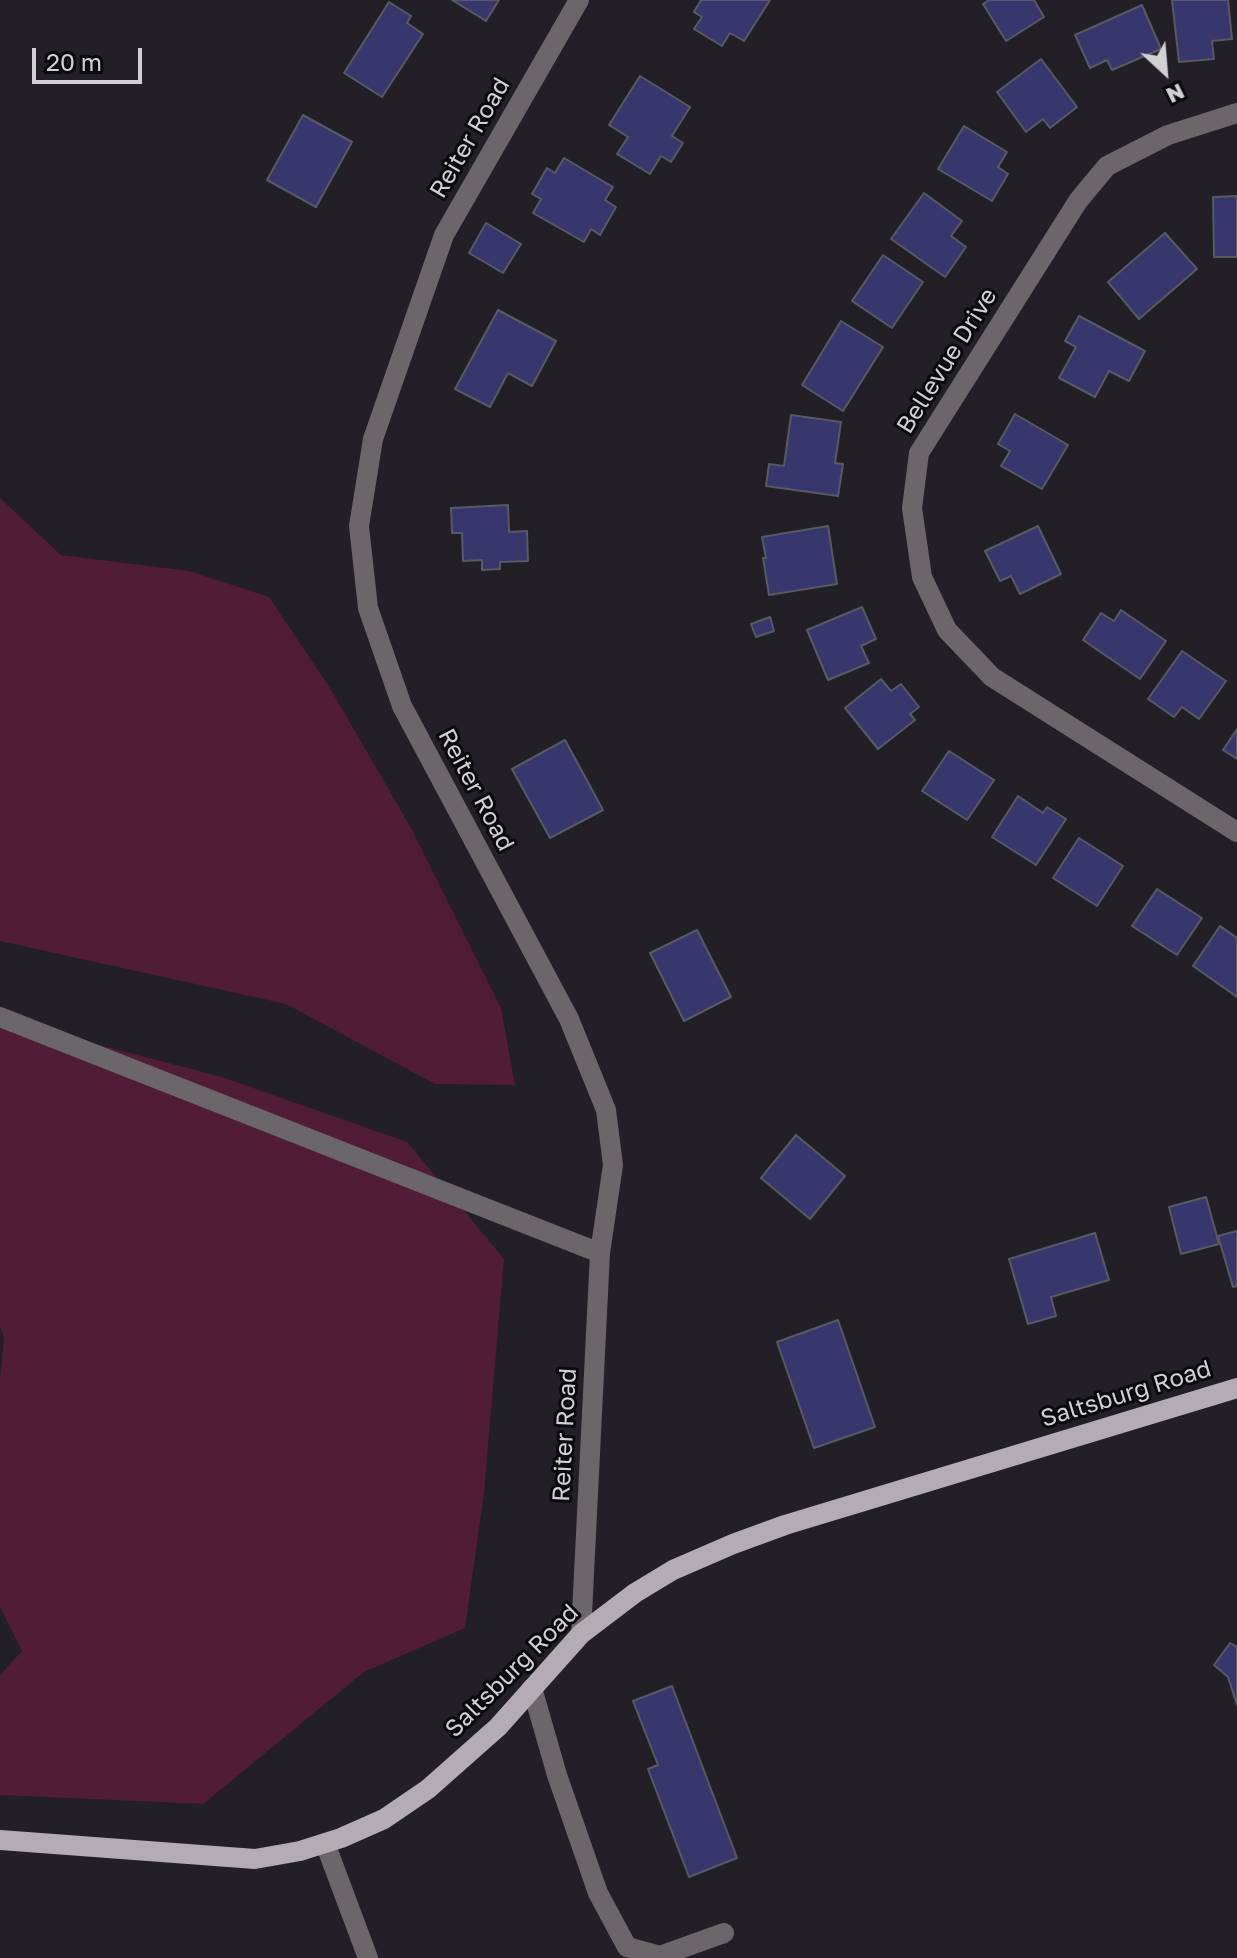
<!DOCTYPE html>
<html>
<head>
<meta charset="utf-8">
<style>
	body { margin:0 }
	#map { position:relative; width:1237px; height:1958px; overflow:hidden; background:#221f27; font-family:"Golos Text",sans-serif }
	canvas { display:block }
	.north { position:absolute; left:1125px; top:32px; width:80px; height:80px; -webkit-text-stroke:6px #0b0a0d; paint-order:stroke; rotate:154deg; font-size:22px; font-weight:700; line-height:32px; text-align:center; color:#d2d0d5 }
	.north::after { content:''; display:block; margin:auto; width:28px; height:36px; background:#d2d0d5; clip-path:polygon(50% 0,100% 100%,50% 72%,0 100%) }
	.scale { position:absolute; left:32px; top:48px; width:110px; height:36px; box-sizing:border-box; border:4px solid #d2d0d5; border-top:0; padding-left:10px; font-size:24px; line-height:28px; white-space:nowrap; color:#d2d0d5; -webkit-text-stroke:6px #0b0a0d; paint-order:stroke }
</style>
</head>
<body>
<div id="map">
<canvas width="1237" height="1958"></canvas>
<div class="north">N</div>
<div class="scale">20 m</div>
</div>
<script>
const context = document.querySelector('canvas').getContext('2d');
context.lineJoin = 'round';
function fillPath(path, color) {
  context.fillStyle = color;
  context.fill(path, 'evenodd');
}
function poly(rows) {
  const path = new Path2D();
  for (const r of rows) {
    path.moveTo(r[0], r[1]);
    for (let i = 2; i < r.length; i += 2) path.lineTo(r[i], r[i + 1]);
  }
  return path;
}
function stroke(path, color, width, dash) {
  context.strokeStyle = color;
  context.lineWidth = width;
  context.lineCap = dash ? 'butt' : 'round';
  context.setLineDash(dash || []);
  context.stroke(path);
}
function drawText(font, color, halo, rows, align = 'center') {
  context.font = font + ' "Golos Text",sans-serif';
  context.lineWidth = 6;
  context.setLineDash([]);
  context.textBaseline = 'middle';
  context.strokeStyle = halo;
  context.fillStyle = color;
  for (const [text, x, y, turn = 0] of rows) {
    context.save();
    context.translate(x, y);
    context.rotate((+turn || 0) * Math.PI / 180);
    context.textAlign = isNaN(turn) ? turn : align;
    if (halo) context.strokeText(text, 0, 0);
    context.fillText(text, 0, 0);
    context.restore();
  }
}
fillPath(poly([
	[0,498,61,555,189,571,269,597,330,688,411,828,501,1008,515,1085,435,1084,286,1004,0,941],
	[0,1019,222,1077,407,1142,504,1259,484,1493,465,1628,364,1672,203,1804,0,1795,0,1675,22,1651,0,1607,0,1379,4,1337,0,1326]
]), '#501c36');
const building = poly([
	[452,0,499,0,486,21,452,0],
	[701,0,770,0,744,41,730,33,722,46,694,29,702,17,694,12,701,0],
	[989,0,1034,0,1044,17,1006,41,983,4,989,0],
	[1172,0,1228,0,1232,39,1212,41,1214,59,1179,62,1172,0],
	[389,2,411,16,407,23,423,34,382,97,344,73,389,2],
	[1142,5,1161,49,1112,70,1107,60,1090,68,1075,35,1142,5],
	[1041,59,1077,107,1050,128,1043,119,1026,132,997,92,1041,59],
	[640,76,690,107,672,136,683,143,671,162,661,156,650,174,617,154,628,137,609,125,640,76],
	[303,115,352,142,316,207,267,180,303,115],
	[964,126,1007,152,998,167,1008,174,992,201,938,169,964,126],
	[564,158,613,187,605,200,616,207,600,235,591,229,584,242,533,213,541,199,532,194,547,168,555,173,564,158],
	[924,193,962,221,951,236,966,247,945,277,891,239,924,193],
	[1237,196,1237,257,1214,257,1213,197,1237,196],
	[486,223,521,244,503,273,469,253,486,223],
	[1165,233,1197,269,1139,319,1108,282,1165,233],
	[883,255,923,282,892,328,852,301,883,255],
	[498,310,556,341,532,386,508,373,490,407,455,389,498,310],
	[1079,316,1145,351,1129,381,1109,371,1095,397,1059,378,1076,347,1065,341,1079,316],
	[841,321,883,347,843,411,802,385,841,321],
	[1015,414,1068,445,1042,489,1001,466,1010,451,998,444,1015,414],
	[791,415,841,422,835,463,843,464,838,496,766,486,769,464,784,466,791,415],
	[508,505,509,532,527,531,528,561,500,562,500,569,482,570,482,560,463,561,462,533,452,533,451,508,508,505],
	[828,526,837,584,769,595,763,558,766,558,762,537,828,526],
	[1038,526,1061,574,1020,594,1011,576,1000,581,985,551,1038,526],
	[862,607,876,639,861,646,869,663,828,680,807,630,862,607],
	[1121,610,1166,641,1140,679,1083,640,1101,613,1114,621,1121,610],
	[770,617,774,631,756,637,751,624,770,617],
	[1182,651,1226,681,1199,719,1182,707,1174,717,1148,699,1182,651],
	[881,679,891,691,901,684,919,707,910,714,915,720,878,749,845,708,881,679],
	[1237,729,1237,759,1223,750,1237,729],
	[565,740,603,810,550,838,512,769,565,740],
	[949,751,994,780,967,820,922,791,949,751],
	[1018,796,1043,813,1047,807,1066,819,1036,865,992,837,1018,796],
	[1079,838,1123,866,1097,906,1053,878,1079,838],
	[1157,889,1202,918,1177,955,1132,926,1157,889],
	[1220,926,1237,938,1237,997,1193,966,1220,926],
	[697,930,731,997,684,1021,650,953,697,930],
	[796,1135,845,1176,810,1219,761,1178,796,1135],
	[1206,1197,1219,1244,1181,1254,1169,1207,1206,1197],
	[1237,1231,1237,1286,1233,1287,1218,1236,1237,1231],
	[1095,1233,1109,1280,1051,1297,1056,1316,1028,1324,1009,1259,1095,1233],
	[838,1320,875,1427,814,1448,777,1342,838,1320],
	[1230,1643,1237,1647,1237,1705,1228,1677,1214,1665,1230,1643],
	[672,1686,737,1858,689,1877,648,1769,658,1765,633,1701,672,1686]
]);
fillPath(building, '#37376e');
stroke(building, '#585962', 2);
stroke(poly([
	[579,0,444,235,373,439,359,526,368,608,402,706,569,1019,606,1110,613,1165,600,1253,581,1634],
	[1237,113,1168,135,1107,166,1078,201,919,453,912,508,922,577,947,630,992,677,1237,832],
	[0,1017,600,1253],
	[532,1688,557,1775,598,1893,627,1947,660,1956,724,1933],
	[325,1843,368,1958]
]), '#6a6669', 20);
stroke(poly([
	[0,1840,255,1859,300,1851,341,1838,384,1819,428,1789,498,1727,581,1634,635,1593,673,1570,733,1544,785,1525,1237,1388]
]), '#b3acb3', 20);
drawText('24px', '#d2d0d5', '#0b0a0d', [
	["Reiter Road",470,138,-60],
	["Bellevue Drive",947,361,-58],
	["Reiter Road",476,790,62],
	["Saltsburg Road",1126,1394,-17],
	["Reiter Road",565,1435,-87],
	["Saltsburg Road",512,1671,-45]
]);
</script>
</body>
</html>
